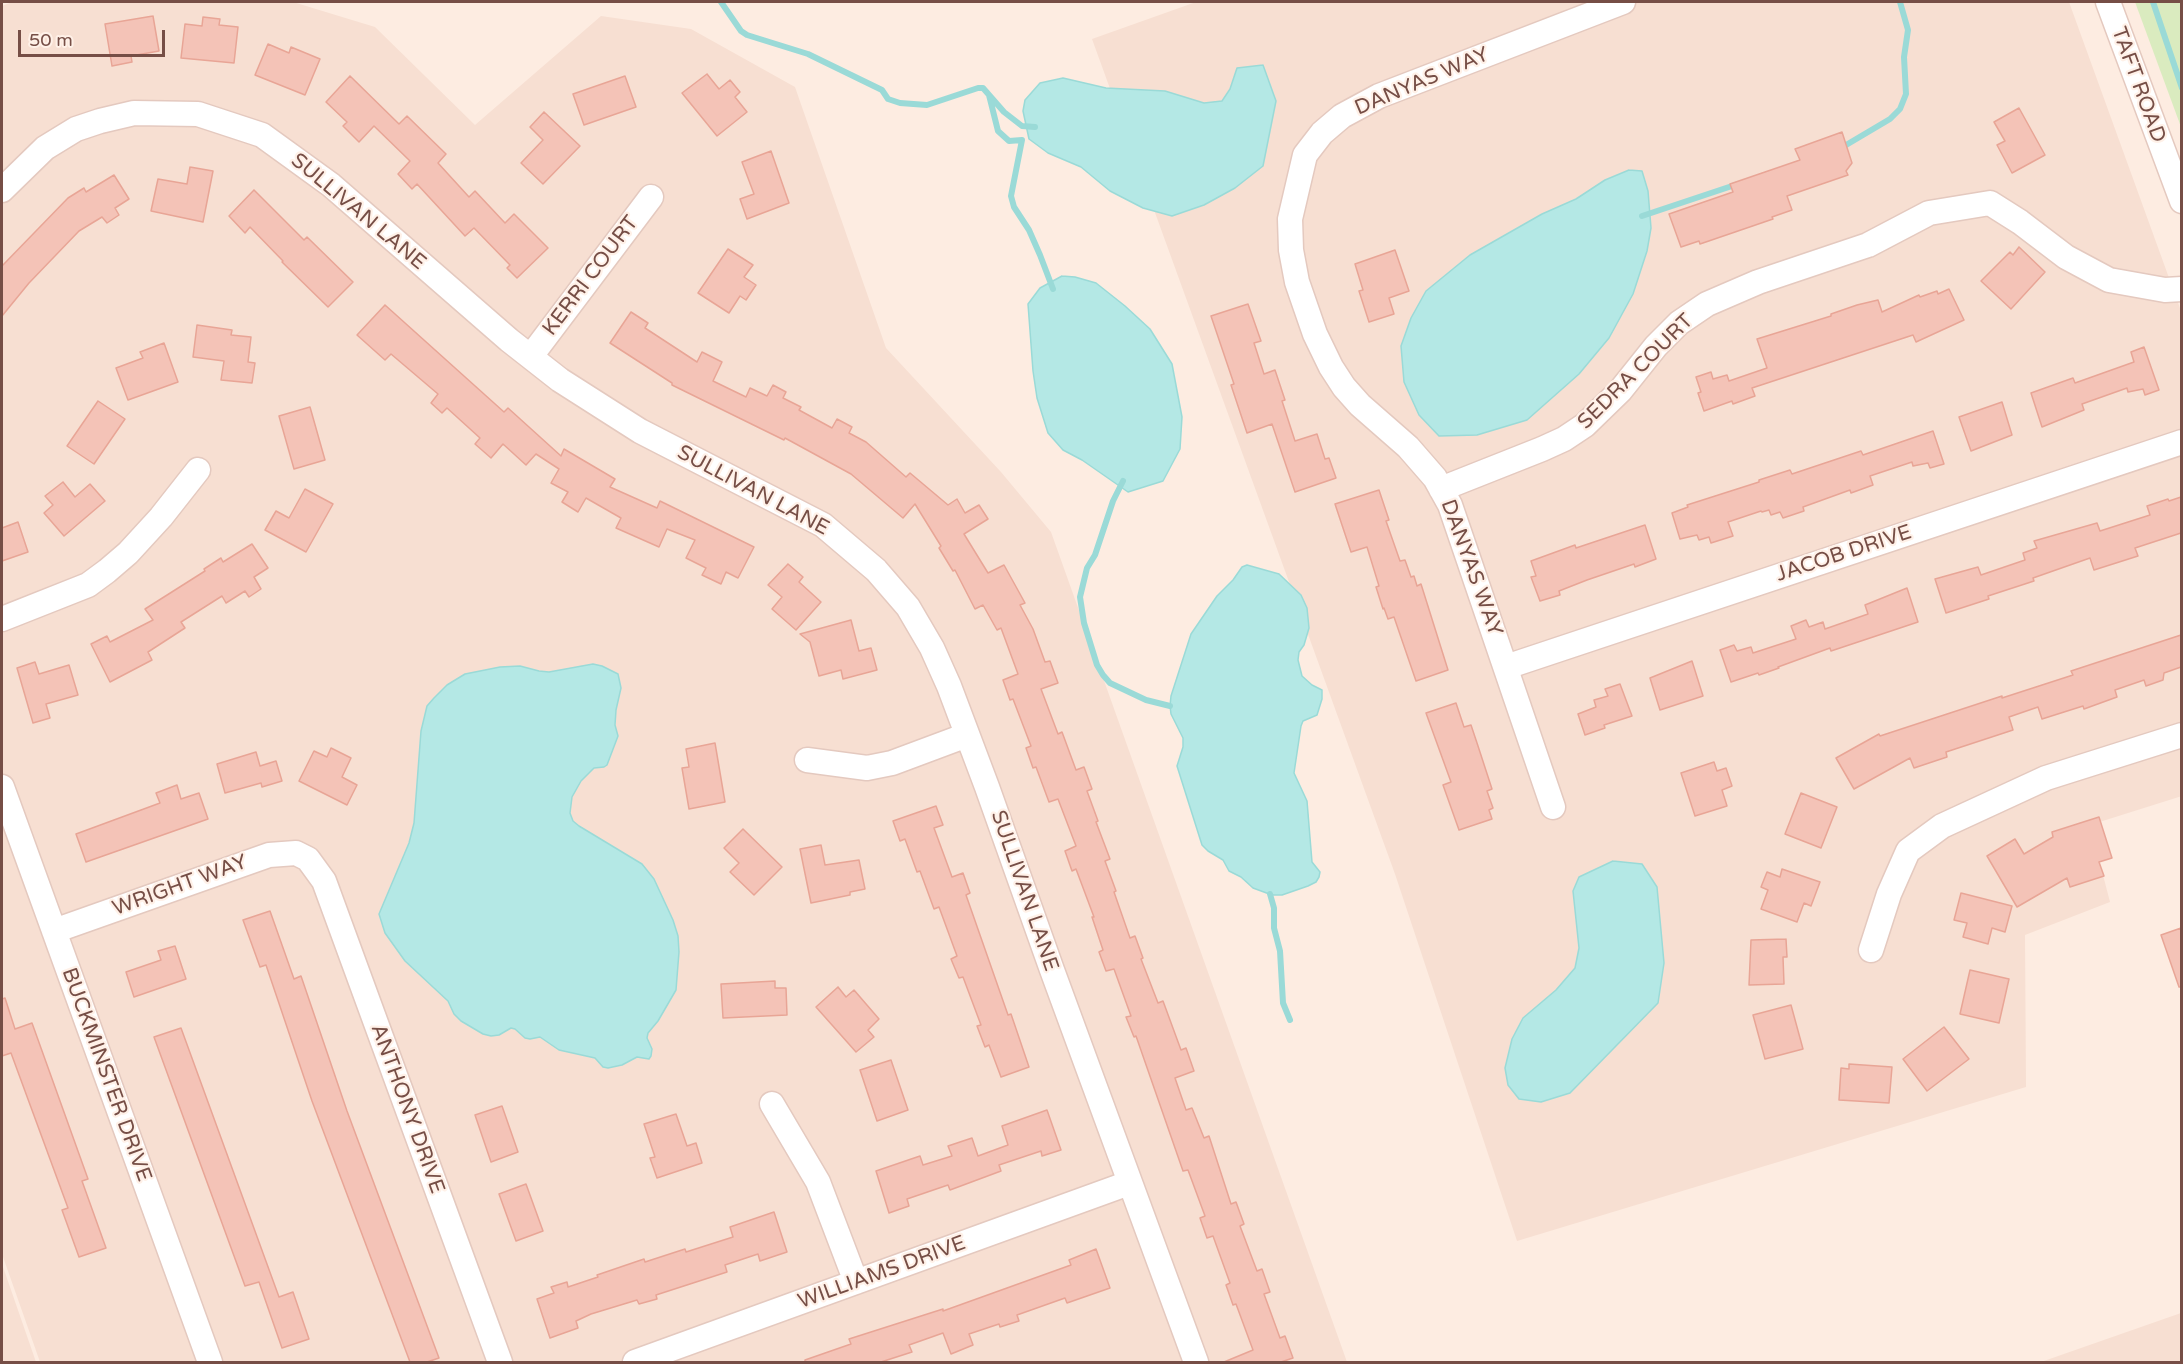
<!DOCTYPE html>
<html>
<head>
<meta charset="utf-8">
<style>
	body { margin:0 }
	#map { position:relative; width:2183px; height:1364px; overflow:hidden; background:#fdece1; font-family:"Varela Round",sans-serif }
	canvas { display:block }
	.frame { position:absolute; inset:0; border:3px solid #764e46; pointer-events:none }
	.scale { position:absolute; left:18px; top:30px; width:147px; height:27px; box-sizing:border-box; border:3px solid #764e46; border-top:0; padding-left:8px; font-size:18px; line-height:21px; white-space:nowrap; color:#764e46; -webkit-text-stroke:4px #fff1e8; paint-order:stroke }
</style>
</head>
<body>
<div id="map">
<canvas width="2183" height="1364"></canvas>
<div class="frame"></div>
<div class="scale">50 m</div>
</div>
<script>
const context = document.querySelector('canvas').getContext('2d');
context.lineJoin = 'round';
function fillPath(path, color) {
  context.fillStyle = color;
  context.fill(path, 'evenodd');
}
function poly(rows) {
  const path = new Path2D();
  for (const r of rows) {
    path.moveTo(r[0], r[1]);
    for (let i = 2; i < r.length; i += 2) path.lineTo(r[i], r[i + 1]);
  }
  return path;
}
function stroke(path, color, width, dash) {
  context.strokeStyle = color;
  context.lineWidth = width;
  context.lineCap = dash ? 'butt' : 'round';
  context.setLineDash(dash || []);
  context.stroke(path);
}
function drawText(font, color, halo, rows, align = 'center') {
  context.font = font + ' "Varela Round",sans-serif';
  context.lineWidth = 4.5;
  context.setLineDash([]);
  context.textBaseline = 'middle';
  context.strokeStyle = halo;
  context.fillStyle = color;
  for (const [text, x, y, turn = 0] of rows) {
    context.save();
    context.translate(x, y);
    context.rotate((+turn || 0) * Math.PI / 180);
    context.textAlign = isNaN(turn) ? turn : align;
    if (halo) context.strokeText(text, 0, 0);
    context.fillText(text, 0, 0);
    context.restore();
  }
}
fillPath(poly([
	[12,2,293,2,375,27,475,125,601,16,691,29,795,87,886,348,1001,472,1051,532,1347,1362,40,1362,2,1254,2,6],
	[1196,2,2069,2,2181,311,2182,796,2090,825,2110,902,2025,935,2026,1087,1517,1241,1395,874,1092,39],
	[2,1264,36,1362,2,1362],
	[2181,1313,2181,1362,2041,1362]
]), '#f7dfd2');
fillPath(poly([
	[2135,2,2181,2,2181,127]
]), '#daebbf');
const water = poly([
	[1263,65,1276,101,1263,166,1235,188,1204,205,1172,216,1143,208,1110,191,1081,167,1048,153,1029,139,1023,111,1025,100,1040,83,1063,78,1106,88,1165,91,1204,103,1222,101,1230,89,1237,68,1263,65],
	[1629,170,1642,171,1648,191,1651,228,1647,251,1633,294,1609,338,1579,374,1527,420,1477,435,1439,436,1419,415,1404,382,1401,346,1411,318,1426,291,1470,255,1542,214,1576,199,1605,180,1629,170],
	[1062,276,1075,277,1096,283,1125,306,1150,329,1172,364,1182,417,1180,449,1163,481,1128,492,1082,460,1063,450,1048,433,1037,398,1033,371,1028,304,1040,288,1062,276],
	[1247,565,1279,574,1301,595,1307,608,1309,628,1304,645,1299,652,1298,660,1302,676,1312,685,1322,690,1322,699,1317,715,1303,721,1301,726,1294,773,1307,801,1312,862,1320,872,1319,877,1316,882,1308,886,1282,895,1272,895,1253,888,1241,877,1229,871,1223,860,1208,851,1202,845,1177,766,1183,747,1183,738,1171,714,1170,706,1171,696,1191,634,1217,596,1233,580,1242,567,1247,565],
	[593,664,602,666,618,674,621,688,616,710,615,725,618,736,607,765,604,767,594,768,581,781,572,797,570,813,573,821,579,826,642,864,654,879,673,920,678,936,679,952,676,990,658,1021,648,1033,647,1038,652,1049,651,1056,649,1059,637,1057,622,1065,608,1068,603,1067,595,1058,559,1050,540,1037,530,1039,525,1038,515,1029,511,1028,499,1035,491,1036,483,1034,461,1021,454,1014,448,1001,405,961,385,933,379,914,409,843,414,823,421,731,427,706,434,698,447,685,465,674,500,667,520,666,539,671,549,672,593,664],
	[1613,861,1642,864,1657,887,1664,963,1658,1003,1570,1093,1541,1102,1519,1099,1508,1085,1505,1068,1512,1039,1523,1018,1556,990,1575,968,1579,948,1573,891,1579,877,1613,861]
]);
fillPath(water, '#b4e8e5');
stroke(water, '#9adad7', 1.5);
stroke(poly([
	[721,2,741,31,747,35,808,54,882,90,888,99,900,103,927,105,978,88,983,88,1004,112,1022,126,1035,127],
	[2153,2,2182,88],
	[989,95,998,131,1009,141,1022,140,1011,196,1014,207,1029,230,1040,255,1053,289],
	[1841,148,1890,119,1900,109,1906,94,1904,57,1908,30,1900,2],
	[1642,216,1738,184],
	[1123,481,1113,501,1095,555,1087,568,1080,597,1084,623,1097,665,1103,675,1110,683,1146,700,1170,706],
	[1270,894,1274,908,1274,928,1280,951,1283,1003,1290,1020]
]), '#9adad7', 6);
const building = poly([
	[153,16,159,51,131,56,132,62,112,66,105,24,153,16],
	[203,17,220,19,219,25,238,27,234,63,181,58,185,24,202,26,203,17],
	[268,44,289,53,291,47,320,59,305,95,255,75,268,44],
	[707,74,719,89,730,80,740,92,735,97,747,112,717,136,682,93,707,74],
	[350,76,399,124,407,116,446,154,438,163,469,197,475,191,505,223,514,214,548,248,517,278,507,268,510,265,474,228,465,236,417,184,412,189,398,174,410,161,374,126,359,142,343,126,347,122,326,102,350,76],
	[625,76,636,107,584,125,573,94,625,76],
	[2019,108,2045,155,2012,173,1997,145,2005,141,1994,122,2019,108],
	[544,112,580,146,543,184,521,163,543,140,530,127,544,112],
	[1842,132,1852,163,1846,171,1848,175,1787,196,1792,210,1772,217,1773,219,1700,244,1699,241,1681,247,1669,214,1733,192,1730,184,1800,160,1795,149,1842,132],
	[771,151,789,203,747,219,740,199,754,194,742,162,771,151],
	[190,167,213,171,203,222,151,211,158,179,187,184,190,167],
	[114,175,129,199,115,208,119,215,107,223,102,217,79,231,29,283,2,316,2,266,68,198,84,188,86,192,114,175],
	[254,190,304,240,307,237,353,282,328,307,282,262,283,261,250,227,245,233,229,216,254,190],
	[2019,247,2045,272,2011,309,1981,281,2010,252,2013,255,2019,247],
	[728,249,753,265,744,277,756,285,746,300,740,296,729,313,698,293,728,249],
	[1395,250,1409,291,1389,298,1394,314,1369,322,1359,291,1363,290,1355,264,1395,250],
	[1949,289,1964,320,1916,342,1913,335,1752,388,1755,396,1733,404,1732,401,1704,411,1698,393,1701,392,1696,377,1711,372,1713,379,1727,375,1729,381,1767,368,1757,339,1831,316,1831,314,1857,305,1878,300,1882,312,1919,295,1920,297,1937,291,1938,294,1949,289],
	[1248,304,1261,341,1254,343,1264,374,1275,370,1285,400,1282,401,1295,441,1317,434,1325,459,1329,458,1336,478,1295,492,1272,424,1247,433,1231,385,1234,384,1211,316,1248,304],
	[385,305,504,412,508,408,561,456,564,449,615,479,610,487,657,508,660,501,754,547,738,578,726,572,721,584,702,575,706,568,686,558,695,540,667,529,659,547,616,528,621,518,586,498,578,512,562,502,568,492,551,483,559,469,536,454,526,465,503,444,491,458,475,444,480,438,447,408,442,413,431,403,438,394,391,354,385,360,357,335,385,305],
	[631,312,648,323,645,328,697,362,702,352,722,362,713,381,746,397,750,388,767,396,773,385,786,392,783,398,801,407,799,410,832,428,837,419,852,427,849,433,866,442,906,477,910,473,948,505,957,499,965,513,979,505,988,519,964,534,988,573,1004,565,1025,603,1020,605,1033,629,1045,662,1050,661,1058,683,1041,689,1058,734,1062,732,1076,770,1084,767,1092,789,1087,791,1098,821,1096,822,1110,859,1105,861,1116,891,1114,892,1130,938,1135,936,1143,958,1141,959,1158,1003,1163,1001,1181,1050,1186,1048,1194,1071,1175,1078,1186,1110,1192,1108,1204,1138,1209,1136,1231,1204,1236,1202,1244,1224,1240,1226,1257,1271,1262,1269,1270,1292,1264,1294,1280,1338,1285,1336,1293,1358,1281,1362,1224,1362,1253,1350,1236,1304,1233,1305,1226,1285,1230,1283,1213,1236,1207,1238,1200,1218,1205,1216,1188,1170,1183,1171,1136,1036,1134,1037,1126,1017,1131,1016,1114,969,1106,971,1099,952,1103,950,1092,917,1094,917,1076,869,1072,871,1065,851,1076,846,1058,799,1049,802,1036,767,1033,768,1026,748,1031,746,1013,699,1010,700,1003,680,1018,674,1001,628,997,630,983,605,975,609,955,570,953,571,939,548,941,546,915,504,903,518,851,474,785,438,784,440,672,385,672,383,610,343,631,312],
	[197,325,232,330,231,335,251,337,248,362,255,363,252,383,221,380,224,361,193,357,197,325],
	[164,343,178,382,128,400,116,368,143,358,140,352,164,343],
	[2144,347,2159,390,2145,395,2143,389,2128,392,2127,388,2082,404,2084,410,2042,427,2031,393,2073,378,2075,383,2134,362,2131,352,2144,347],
	[98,401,125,419,94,464,67,446,98,401],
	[2002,402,2012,435,1971,451,1959,417,2002,402],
	[310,407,325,460,294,469,279,416,310,407],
	[1933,431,1944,464,1930,468,1928,463,1913,466,1912,462,1870,476,1873,485,1851,493,1850,490,1803,507,1804,511,1783,518,1780,512,1771,515,1769,510,1762,512,1761,511,1728,522,1733,536,1711,543,1709,537,1699,540,1697,535,1680,539,1672,513,1688,507,1687,505,1759,482,1759,480,1790,470,1792,474,1861,451,1863,455,1933,431],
	[63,482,75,497,90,484,105,501,64,536,44,513,53,505,45,496,63,482],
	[305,489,333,504,306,552,265,530,276,511,289,518,305,489],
	[1379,490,1389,520,1386,521,1400,561,1405,560,1411,577,1414,576,1417,586,1421,584,1448,670,1416,681,1394,617,1388,619,1384,608,1383,609,1376,587,1379,586,1367,547,1351,552,1335,504,1379,490],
	[2181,497,2181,533,2135,548,2138,556,2094,570,2090,558,2033,578,2034,581,1988,596,1989,599,1946,613,1935,579,1978,567,1981,575,2025,560,2023,553,2037,548,2034,541,2097,523,2100,531,2150,515,2147,506,2168,499,2169,501,2181,497],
	[18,522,28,552,2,561,2,528,18,522],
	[1645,525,1656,559,1635,567,1634,564,1587,580,1559,591,1560,595,1540,601,1531,577,1536,576,1531,561,1575,545,1576,548,1645,525],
	[252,544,268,568,254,577,261,589,249,597,245,591,226,603,222,596,181,622,185,628,148,652,152,660,110,682,91,644,107,636,110,642,153,620,145,609,205,571,204,569,221,558,223,562,252,544],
	[788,564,803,577,799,582,821,602,796,630,772,609,782,597,768,585,788,564],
	[1907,588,1918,622,1831,651,1830,648,1778,667,1779,668,1759,675,1758,673,1731,682,1720,650,1734,645,1737,651,1751,647,1753,653,1796,639,1791,626,1806,620,1809,627,1823,622,1825,629,1868,614,1865,605,1907,588],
	[851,620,859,651,871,648,877,670,843,679,841,670,819,676,810,642,800,634,851,620],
	[2181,635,2181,667,2164,673,2163,680,2146,686,2144,680,2115,690,2117,697,2084,709,2083,706,2042,719,2038,707,2009,717,2013,730,1946,752,1947,757,1914,768,1910,758,1854,789,1836,758,1879,734,1880,736,2002,696,2002,698,2073,675,2071,671,2181,635],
	[1692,661,1703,696,1660,710,1650,678,1692,661],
	[35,662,39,674,69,665,78,695,46,704,50,718,33,723,17,668,35,662],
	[1620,684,1632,716,1604,725,1605,728,1585,735,1578,714,1596,707,1594,700,1608,696,1605,689,1620,684],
	[1456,703,1464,727,1471,725,1478,746,1492,789,1487,791,1493,808,1489,810,1492,819,1459,830,1443,785,1451,782,1426,713,1456,703],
	[715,743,725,802,689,809,682,768,689,767,686,749,715,743],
	[331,748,351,758,342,777,357,785,347,805,299,781,314,751,327,757,331,748],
	[256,752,260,766,276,761,282,781,262,787,261,783,225,793,217,764,256,752],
	[1714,762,1717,771,1726,768,1732,786,1722,790,1727,806,1695,816,1681,773,1714,762],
	[177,785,181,799,199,793,208,819,86,862,76,834,160,803,156,793,177,785],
	[1801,793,1837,807,1821,848,1785,834,1801,793],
	[936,806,943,825,934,828,952,877,963,873,970,893,966,895,1008,1015,1011,1014,1029,1067,1001,1077,989,1045,985,1047,977,1026,981,1025,963,977,959,978,951,959,957,956,939,907,934,909,920,871,917,872,905,839,900,841,893,821,936,806],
	[2099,817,2112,858,2099,862,2104,876,2070,887,2067,878,2017,907,1987,856,2015,839,2024,854,2053,837,2052,832,2099,817],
	[743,829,782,867,754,895,730,872,739,863,724,848,743,829],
	[821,845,825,865,859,860,865,889,850,892,850,895,811,903,800,849,821,845],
	[1782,869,1820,882,1811,906,1804,903,1797,922,1761,909,1768,890,1761,887,1767,872,1780,877,1782,869],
	[1961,893,2012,906,2005,932,1992,928,1988,944,1963,937,1967,923,1954,920,1961,893],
	[270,911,294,979,301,976,347,1111,439,1358,427,1362,410,1362,312,1101,266,965,260,967,243,920,270,911],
	[2181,928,2181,987,2179,987,2161,935,2181,928],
	[1786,939,1787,957,1783,957,1784,984,1749,985,1751,940,1786,939],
	[175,946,186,979,134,997,126,972,161,960,158,951,175,946],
	[1970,970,2009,979,1999,1023,1960,1014,1970,970],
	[775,981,775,988,786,988,787,1015,723,1018,721,984,775,981],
	[838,987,846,997,854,990,879,1019,868,1030,874,1037,856,1052,816,1007,838,987],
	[5,998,15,1029,32,1023,88,1179,82,1181,106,1248,79,1257,62,1210,68,1208,11,1053,2,1056,2,999,5,998],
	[1791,1005,1803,1049,1765,1059,1753,1015,1791,1005],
	[1944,1027,1969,1059,1927,1091,1903,1059,1944,1027],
	[181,1028,279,1297,293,1292,309,1339,282,1348,259,1282,245,1286,154,1037,181,1028],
	[891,1060,908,1110,877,1121,860,1070,891,1060],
	[1849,1064,1892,1067,1889,1103,1839,1100,1841,1068,1849,1069,1849,1064],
	[502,1106,518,1152,491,1162,475,1115,502,1106],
	[1047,1110,1061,1150,1042,1156,1041,1151,999,1165,1001,1171,950,1190,948,1185,907,1199,909,1206,889,1213,876,1171,920,1156,923,1165,952,1156,948,1146,972,1138,978,1156,1008,1145,1002,1126,1047,1110],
	[676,1114,687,1146,696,1143,702,1163,657,1178,650,1158,655,1157,644,1124,676,1114],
	[526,1184,543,1231,516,1241,499,1194,526,1184],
	[774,1212,787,1252,760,1261,758,1254,725,1265,727,1272,656,1295,657,1299,639,1304,637,1300,591,1314,576,1321,578,1328,550,1338,537,1299,554,1293,551,1287,567,1282,568,1287,598,1277,597,1275,644,1259,645,1262,685,1249,686,1252,733,1237,730,1227,774,1212],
	[1096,1249,1110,1288,1067,1303,1065,1298,1017,1315,1019,1321,1000,1327,999,1324,969,1334,973,1345,951,1354,943,1333,909,1345,912,1352,881,1362,805,1362,805,1360,851,1344,849,1339,943,1309,943,1311,1071,1265,1069,1260,1096,1249]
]);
fillPath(building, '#f4c3b7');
stroke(building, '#e8a596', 1.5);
const minor = poly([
	[2108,2,2182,201],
	[2,190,45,148,76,129,100,121,134,113,198,114,262,135,331,185,509,340,560,380,640,431,823,525,876,570,908,607,932,648,949,686,987,787,1052,970,1196,1362],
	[531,356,651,197],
	[1441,489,1542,449,1564,439,1585,425,1620,391,1656,346,1679,323,1707,304,1758,282,1868,245,1929,213,1990,203,2020,222,2066,257,2109,280,2165,290,2182,289],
	[2,619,88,585,107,571,128,553,161,517,198,470],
	[1506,667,2182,442],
	[807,760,867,768,892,763,967,735],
	[2,787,210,1362],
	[1553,807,1450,505,1435,478,1408,447,1360,405,1344,387,1331,367,1315,334,1297,282,1291,250,1290,219,1305,155,1322,133,1342,116,1379,96,1623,2],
	[54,931,269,855,296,853,308,859,324,881,500,1362],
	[1871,950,1889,894,1908,851,1942,826,2046,778,2182,735],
	[772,1104,818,1182,856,1282],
	[635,1362,1129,1183]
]);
stroke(minor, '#e4c9bf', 27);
stroke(minor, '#fff', 24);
drawText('21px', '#764e46', '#fff1e8', [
	["DANYAS WAY",1422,82,-23],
	["TAFT ROAD",2138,85,70],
	["SULLIVAN LANE",358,212,40],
	["KERRI COURT",591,276,-53],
	["SEDRA COURT",1636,372,-45],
	["SULLIVAN LANE",753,491,28],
	["JACOB DRIVE",1844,554,-18],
	["DANYAS WAY",1471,568,70],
	["WRIGHT WAY",180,886,-20],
	["SULLIVAN LANE",1024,891,71],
	["BUCKMINSTER DRIVE",106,1075,70],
	["ANTHONY DRIVE",407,1109,70],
	["WILLIAMS DRIVE",882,1273,-20]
]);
</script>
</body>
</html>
